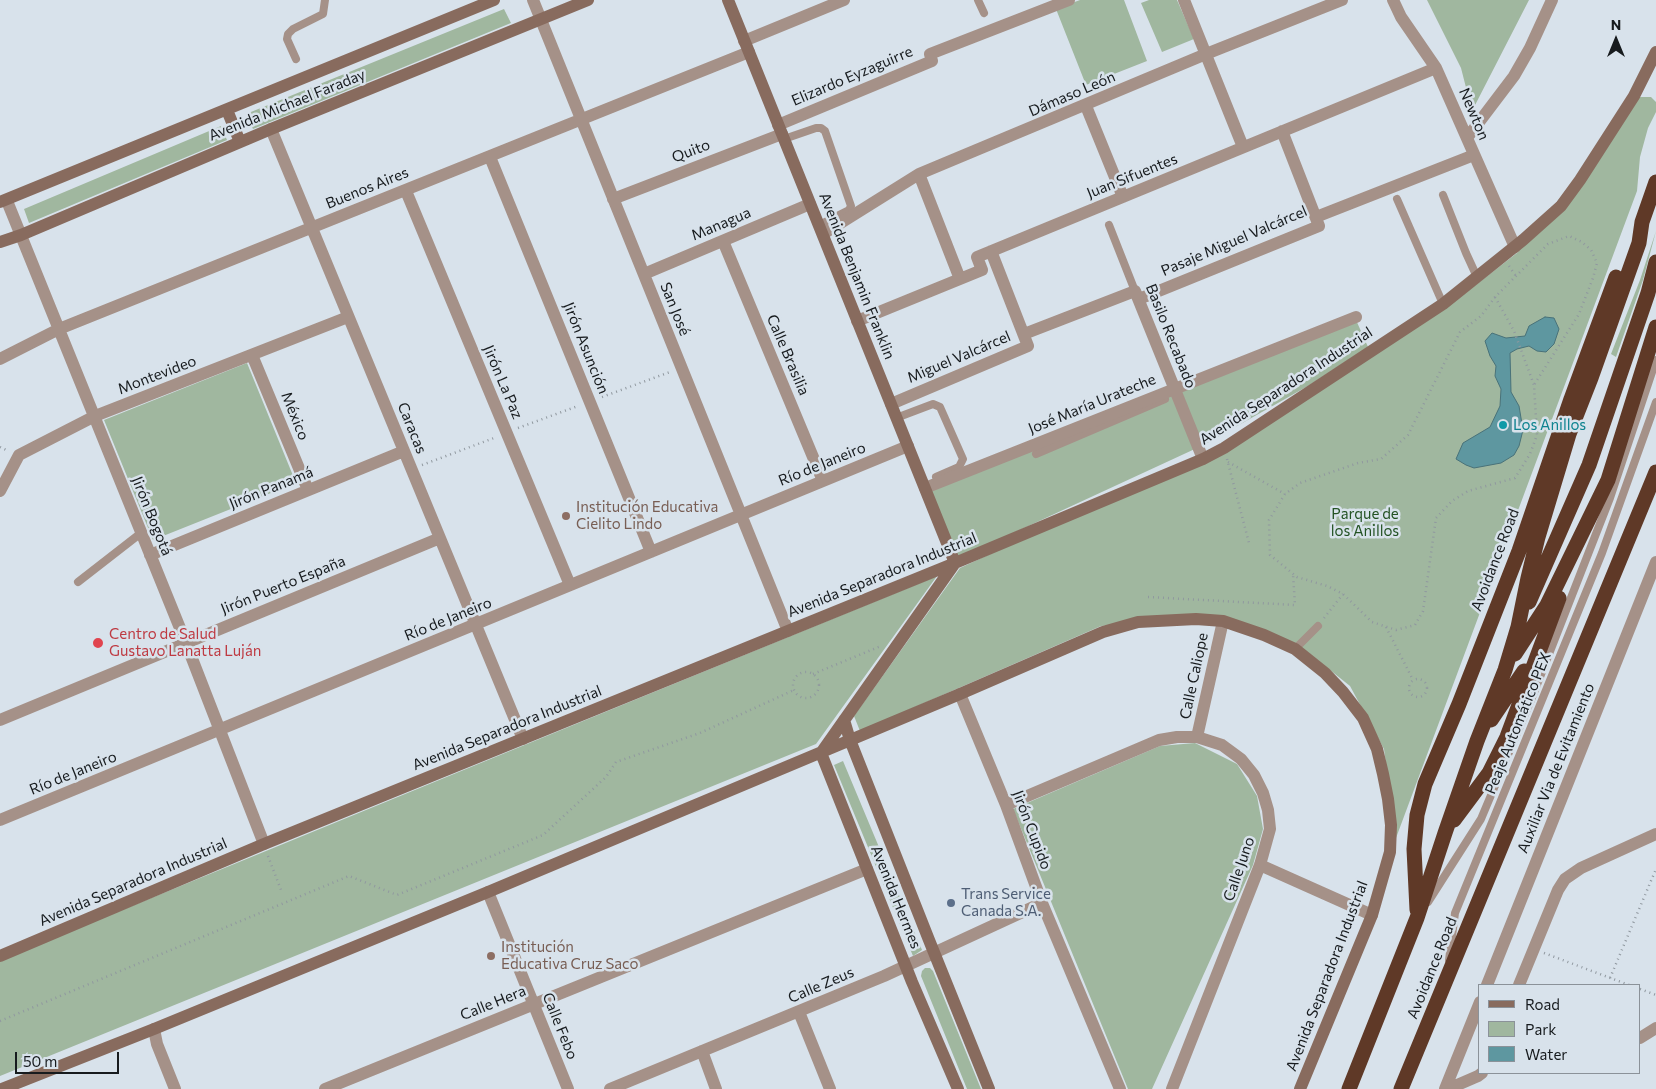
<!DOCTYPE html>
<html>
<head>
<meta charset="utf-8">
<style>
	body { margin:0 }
	#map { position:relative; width:1656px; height:1089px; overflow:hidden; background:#d8e2eb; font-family:Commissioner,sans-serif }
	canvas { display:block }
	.legend { position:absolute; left:1478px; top:984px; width:162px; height:90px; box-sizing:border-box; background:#d8e2eb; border:1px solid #8b9299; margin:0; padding:6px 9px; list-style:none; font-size:15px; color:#171b1e }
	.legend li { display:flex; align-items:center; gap:10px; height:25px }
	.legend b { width:25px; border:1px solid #8b9299 }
	.north { position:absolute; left:1591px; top:15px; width:50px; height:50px; -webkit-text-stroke:4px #d8e2eb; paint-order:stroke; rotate:0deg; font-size:14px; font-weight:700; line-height:20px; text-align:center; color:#171b1e }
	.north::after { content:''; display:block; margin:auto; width:18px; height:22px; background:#171b1e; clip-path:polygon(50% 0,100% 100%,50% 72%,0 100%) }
	.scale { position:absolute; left:15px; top:1052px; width:104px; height:22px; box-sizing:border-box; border:2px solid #171b1e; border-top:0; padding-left:6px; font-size:15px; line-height:18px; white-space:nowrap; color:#171b1e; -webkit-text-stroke:4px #d8e2eb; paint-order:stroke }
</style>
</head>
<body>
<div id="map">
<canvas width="1656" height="1089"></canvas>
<ul class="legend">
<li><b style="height:6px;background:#886b5e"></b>Road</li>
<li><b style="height:14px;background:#a0b79f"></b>Park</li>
<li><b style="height:14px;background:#5e97a0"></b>Water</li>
</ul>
<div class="north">N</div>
<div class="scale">50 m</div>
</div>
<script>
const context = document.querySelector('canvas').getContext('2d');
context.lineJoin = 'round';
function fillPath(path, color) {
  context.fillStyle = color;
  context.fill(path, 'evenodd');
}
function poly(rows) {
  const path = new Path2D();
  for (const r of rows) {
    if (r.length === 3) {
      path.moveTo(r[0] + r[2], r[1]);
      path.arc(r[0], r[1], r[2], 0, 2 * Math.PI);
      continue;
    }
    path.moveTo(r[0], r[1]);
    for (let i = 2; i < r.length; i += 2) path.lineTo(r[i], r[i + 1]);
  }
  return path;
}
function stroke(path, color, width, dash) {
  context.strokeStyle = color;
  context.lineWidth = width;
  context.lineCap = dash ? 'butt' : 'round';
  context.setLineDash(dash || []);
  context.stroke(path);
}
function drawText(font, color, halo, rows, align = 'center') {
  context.font = font + ' Commissioner,sans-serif';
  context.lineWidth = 5;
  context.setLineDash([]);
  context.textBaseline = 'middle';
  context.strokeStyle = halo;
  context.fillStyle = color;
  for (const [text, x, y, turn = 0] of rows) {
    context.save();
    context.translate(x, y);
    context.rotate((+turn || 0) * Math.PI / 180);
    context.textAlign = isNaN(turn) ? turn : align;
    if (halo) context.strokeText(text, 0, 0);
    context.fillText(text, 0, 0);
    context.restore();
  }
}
fillPath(poly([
	[1080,0,1124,0,1147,61,1086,85,1056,9],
	[1149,0,1177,0,1194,39,1162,52,1141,3],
	[1427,0,1529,0,1472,111,1461,68],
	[504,9,511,23,253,129,246,114],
	[1639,97,1651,97,1656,102,1656,112,1648,128,1640,157,1637,191,1393,846,1391,801,1384,749,1350,686,1300,646,1223,617,1101,626,860,731,854,716,960,568,1204,455,1446,308,1517,253],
	[221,126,227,140,29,223,24,209],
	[1656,231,1643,280,1616,357,1611,354,1640,280],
	[1356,320,1368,347,1308,386,1200,447,1178,390],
	[247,363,296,483,153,540,104,420],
	[1174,391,1197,448,957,559,929,489],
	[937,576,816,744,0,1076,0,960],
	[1195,743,1237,764,1257,796,1263,829,1253,865,1152,1089,1128,1089,1013,809,1160,746],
	[843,761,922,950,913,956,834,765],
	[925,968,930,968,933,971,981,1089,967,1089,921,976,922,971]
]), '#a0b79f');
const water = poly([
	[1545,317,1554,318,1559,329,1554,344,1546,352,1537,351,1529,346,1517,349,1510,353,1511,392,1519,406,1523,430,1519,446,1514,455,1501,463,1474,468,1466,465,1456,459,1463,443,1490,427,1500,406,1501,389,1495,376,1496,366,1490,356,1485,341,1492,333,1506,338,1525,336,1529,326,1545,317]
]);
fillPath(water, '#5e97a0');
stroke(water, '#497279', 1);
stroke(poly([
	[1509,266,1516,276],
	[1495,297,1514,331,1534,385,1537,435,1530,454,1515,478,1468,491,1452,501,1436,518,1423,611,1415,625,1396,630,1372,622,1343,594,1327,586,1297,577,1270,555,1269,520,1285,494,1300,483,1358,463,1381,459,1408,435,1460,332,1481,316,1495,297,1548,244,1569,236,1582,242,1591,250,1597,263,1593,278,1579,314,1534,385],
	[602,397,670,372],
	[518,428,578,406],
	[0,447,8,451],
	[1227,459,1249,543],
	[1228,462,1285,494],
	[422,465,494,438],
	[1148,597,1295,605,1293,574],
	[1324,618,1343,594],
	[1386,627,1413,680],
	[806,685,13],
	[813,674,881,646],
	[1418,688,9],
	[268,856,281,890],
	[1544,953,1629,985],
	[1610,978,1656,869],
	[1640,989,1656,995],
	[0,1021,349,876,397,895,543,835,606,777,616,762,700,733,794,690]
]), '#90989f', 2.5, [1, 4]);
stroke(poly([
	[978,0,984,13],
	[296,59,287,39,288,34,293,29,323,14,325,0],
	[784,139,816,128,821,128,825,131,851,206,849,210,819,225],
	[1443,195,1466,253,1477,277],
	[1397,199,1443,304],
	[1109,225,1135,291],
	[896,418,933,404,940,407,963,459,959,467,936,477],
	[1036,454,1165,399],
	[78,582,141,533],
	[1295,649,1318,626],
	[1428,902,1481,819,1531,700,1610,498,1656,360],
	[1449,960,1455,913,1602,553,1656,402]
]), '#a59188', 8);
stroke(poly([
	[533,0,788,631],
	[1184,0,1243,147],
	[1393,0,1401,17,1436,68,1515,247],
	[744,41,844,0],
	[1086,106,1123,197],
	[778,125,932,61,930,54,1069,0],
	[271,129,523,739],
	[1467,138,1514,76,1530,48,1552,0],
	[490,157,651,552],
	[919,174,960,279],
	[406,191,570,585],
	[613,199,782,134],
	[7,201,186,643,264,844],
	[1316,217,1474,155],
	[823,234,919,174,1206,54,1342,0],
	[723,241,823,481],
	[644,274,810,204],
	[1139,299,1319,226,1282,131],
	[857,321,982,270,977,257,1436,68],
	[1024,334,1135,291,1203,459],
	[252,355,308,490],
	[0,359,59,329,749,52],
	[891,404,1028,346,991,251],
	[925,488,1356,317],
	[0,491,19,455,95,416,348,317],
	[150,555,404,451],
	[960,694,1006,805,1042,903,1120,1089],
	[0,720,440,538],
	[1197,737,1223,621],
	[1006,805,1159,740,1177,737,1197,737,1222,745,1241,759,1254,775,1263,793,1268,810,1270,829,1260,865,1172,1089],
	[0,820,908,446],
	[1260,865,1372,915],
	[488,892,568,1089],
	[1487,985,1656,562],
	[1519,985,1558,890,1565,879,1581,868,1656,834],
	[799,1012,830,1089],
	[154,1029,157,1044,175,1089],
	[1640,1038,1656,1028],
	[702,1051,716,1089],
	[325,1089,867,869],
	[610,1089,884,976,1042,903],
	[1445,1089,1480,1002],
	[1448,1089,1478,1076,1482,1073]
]), '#a59188', 12);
stroke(poly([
	[728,0,955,563],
	[227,110,240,142],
	[0,202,494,0],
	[0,242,21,235,271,129,588,0],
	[844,720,850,740,929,940,989,1089],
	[821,753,912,982,958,1089],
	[821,753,955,563],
	[0,956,264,844,955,563,1203,459,1224,448,1443,304,1523,240,1561,206,1580,180,1634,96,1656,52],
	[2,1089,154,1029,488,892,960,694,1103,632,1138,622,1196,619,1223,621,1264,635,1295,649,1325,673,1343,692,1363,718,1377,749,1383,774,1388,799,1391,825,1390,852,1372,915,1300,1089]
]), '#886b5e', 12);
stroke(poly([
	[1529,602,1589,465,1648,293,1656,262],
	[1515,654,1547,605,1608,480,1656,327],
	[1491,720,1524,671],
	[1454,820,1489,773,1507,737,1559,598],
	[1417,910,1414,849,1417,815,1425,784,1459,704,1519,551,1571,399,1616,277],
	[1349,1089,1417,918,1445,833,1477,741,1505,670,1518,627,1528,578,1538,537,1569,434,1591,378,1639,243,1642,222,1656,182],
	[1401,1089,1656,472]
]), '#5f3927', 15);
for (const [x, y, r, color] of [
	[1503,425,5,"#0f9aa8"],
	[566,516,5,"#8d6e63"],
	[98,643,6,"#e0444e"],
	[951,903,5,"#5c6f8a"],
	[491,956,5,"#8d6e63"]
]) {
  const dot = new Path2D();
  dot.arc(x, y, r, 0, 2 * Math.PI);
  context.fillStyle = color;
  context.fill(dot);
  stroke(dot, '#d8e2eb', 2);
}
drawText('15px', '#171b1e', '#d8e2eb', [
	["Elizardo Eyzaguirre",852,76,-23],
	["Dámaso León",1072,94,-23],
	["Avenida Michael Faraday",287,105,-22],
	["Newton",1474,114,67],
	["Quito",691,151,-21],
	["Juan Sifuentes",1132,176,-22],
	["Buenos Aires",367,188,-22],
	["Managua",721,224,-23],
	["Pasaje Miguel Valcárcel",1234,241,-23],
	["Avenida Benjamin Franklin",857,276,68],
	["San José",675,309,68],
	["Basilo Recabado",1171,336,68],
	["Jirón Asunción",586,348,68],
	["Calle Brasilia",788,355,67],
	["Miguel Valcárcel",959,357,-23],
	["Montevideo",157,375,-21],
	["Jirón La Paz",503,382,67],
	["Avenida Separadora Industrial",1286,386,-33],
	["José María Urateche",1092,404,-22],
	["México",295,416,68],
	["Caracas",412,428,68],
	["Río de Janeiro",822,464,-22],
	["Jirón Panamá",271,488,-22],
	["Jirón Bogotá",152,516,68],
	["Avoidance Road",1495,560,-69],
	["Avenida Separadora Industrial",882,575,-22],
	["Jirón Puerto España",283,585,-22],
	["Río de Janeiro",448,619,-22],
	["Calle Caliope",1194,676,-78],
	["Peaje Automático PEX",1518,723,-68],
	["Avenida Separadora Industrial",507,728,-22],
	["Auxiliar Via de Evitamiento",1556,768,-68],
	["Río de Janeiro",73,773,-22],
	["Jirón Cupido",1032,830,69],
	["Calle Juno",1239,869,-71],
	["Avenida Separadora Industrial",133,882,-23],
	["Avenida Hermes",896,897,68],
	["Avoidance Road",1432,968,-68],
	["Avenida Separadora Industrial",1327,976,-69],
	["Calle Zeus",821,985,-23],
	["Calle Hera",493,1003,-22],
	["Calle Febo",560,1026,68]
]);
drawText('15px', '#0d838f', '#d8e2eb', [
	["Los Anillos",1513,425]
], 'left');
drawText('15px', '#785e54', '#d8e2eb', [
	["Institución Educativa",576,507],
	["Cielito Lindo",576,524],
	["Institución",501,947],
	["Educativa Cruz Saco",501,964]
], 'left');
drawText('15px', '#235223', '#d8e2eb', [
	["Parque de",1365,514],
	["los Anillos",1365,531]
]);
drawText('15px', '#be3a42', '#d8e2eb', [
	["Centro de Salud",109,634],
	["Gustavo Lanatta Luján",109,651]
], 'left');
drawText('15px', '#4e5e75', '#d8e2eb', [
	["Trans Service",961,894],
	["Canada S.A.",961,911]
], 'left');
</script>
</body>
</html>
